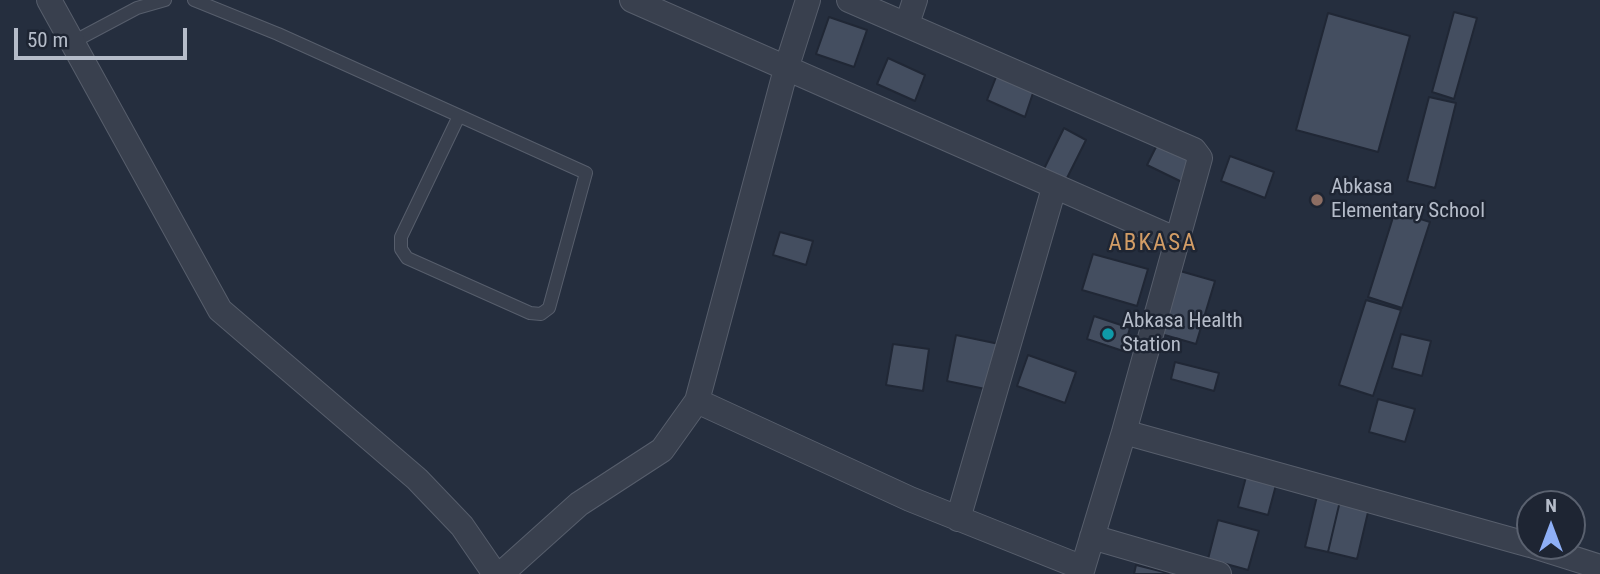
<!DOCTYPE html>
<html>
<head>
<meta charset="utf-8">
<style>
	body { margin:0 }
	#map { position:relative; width:1600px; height:574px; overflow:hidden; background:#252e3e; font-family:"Roboto Condensed",sans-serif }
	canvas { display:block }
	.north { position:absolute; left:1516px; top:490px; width:70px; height:70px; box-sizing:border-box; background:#1e2533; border:2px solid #5a616f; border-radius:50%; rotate:0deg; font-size:19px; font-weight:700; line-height:28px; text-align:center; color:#b5bcc9 }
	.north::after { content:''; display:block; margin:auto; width:24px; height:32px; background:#8eaff6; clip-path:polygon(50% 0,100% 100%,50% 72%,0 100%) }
	.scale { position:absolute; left:14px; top:28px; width:173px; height:32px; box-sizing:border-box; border:4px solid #b5bcc9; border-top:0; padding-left:9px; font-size:21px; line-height:24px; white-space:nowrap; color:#b5bcc9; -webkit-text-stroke:5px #1e2533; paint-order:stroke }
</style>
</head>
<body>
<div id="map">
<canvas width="1600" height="574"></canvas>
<div class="north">N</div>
<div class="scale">50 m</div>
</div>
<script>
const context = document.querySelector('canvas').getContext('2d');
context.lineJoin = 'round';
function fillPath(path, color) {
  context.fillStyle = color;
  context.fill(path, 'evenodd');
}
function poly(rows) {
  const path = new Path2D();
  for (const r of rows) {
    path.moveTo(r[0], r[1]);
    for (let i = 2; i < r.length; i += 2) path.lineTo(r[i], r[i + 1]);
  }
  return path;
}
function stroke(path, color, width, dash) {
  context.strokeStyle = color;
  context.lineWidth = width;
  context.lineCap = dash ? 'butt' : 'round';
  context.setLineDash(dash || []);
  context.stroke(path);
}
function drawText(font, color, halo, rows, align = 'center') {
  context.font = font + ' "Roboto Condensed",sans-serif';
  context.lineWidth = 5;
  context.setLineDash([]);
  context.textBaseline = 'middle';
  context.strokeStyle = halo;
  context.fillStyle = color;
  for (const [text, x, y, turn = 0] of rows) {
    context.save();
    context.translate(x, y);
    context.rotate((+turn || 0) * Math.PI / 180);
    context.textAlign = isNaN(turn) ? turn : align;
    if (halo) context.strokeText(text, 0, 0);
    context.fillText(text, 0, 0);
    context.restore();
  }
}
const building = poly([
	[1454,12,1477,18,1454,99,1432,92,1454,12],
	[1328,13,1410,36,1378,152,1296,130,1328,13],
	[829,17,867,30,854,67,816,54,829,17],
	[888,58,925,75,915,101,877,84,888,58],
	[998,72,1035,87,1025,117,987,100,998,72],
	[1429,97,1456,103,1435,188,1407,181,1429,97],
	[1064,128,1086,140,1065,182,1043,171,1064,128],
	[1158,143,1195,162,1184,183,1147,165,1158,143],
	[1230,156,1274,172,1265,198,1221,181,1230,156],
	[1395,211,1430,222,1402,308,1368,297,1395,211],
	[780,232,813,241,806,265,773,255,780,232],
	[1093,254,1148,269,1137,306,1082,290,1093,254],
	[1180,271,1215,281,1196,344,1161,334,1180,271],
	[1366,300,1401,310,1373,396,1339,385,1366,300],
	[1094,316,1130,328,1123,351,1087,339,1094,316],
	[1401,334,1431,341,1422,376,1392,368,1401,334],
	[956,335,999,344,990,390,947,381,956,335],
	[893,344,929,349,923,391,886,385,893,344],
	[1028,355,1076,372,1065,403,1017,386,1028,355],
	[1175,362,1219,373,1214,391,1171,379,1175,362],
	[1378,399,1415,409,1405,442,1369,432,1378,399],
	[1246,477,1276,485,1268,515,1238,507,1246,477],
	[1317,496,1340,501,1328,552,1305,547,1317,496],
	[1340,501,1369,508,1357,559,1328,552,1340,501],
	[1218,520,1259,531,1248,570,1208,559,1218,520],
	[1136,565,1168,573,1168,574,1134,574,1136,565]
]);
fillPath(building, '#444e60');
stroke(building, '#202735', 2);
const service = poly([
	[194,0,278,34,586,173,549,308,541,314,530,313,407,258,401,249,401,237,459,116],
	[73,42,137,8,165,0]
]);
const minor = poly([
	[49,0,220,310,417,479,462,526,495,574],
	[632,0,1177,240],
	[849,0,1194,150,1200,158,1124,432,1081,574],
	[907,24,915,0],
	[697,401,910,499,1083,568],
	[1124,432,1530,545],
	[958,519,1054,188],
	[1092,537,1219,574],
	[1534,546,1600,567],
	[501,574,579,504,662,450,697,401,786,69,808,0]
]);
stroke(service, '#575e6c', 14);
stroke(minor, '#575e6c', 26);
stroke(service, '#39404e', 12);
stroke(minor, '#39404e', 24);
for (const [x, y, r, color] of [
	[1317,200,7,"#8d6e63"],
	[1108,334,7,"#0f9aa8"]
]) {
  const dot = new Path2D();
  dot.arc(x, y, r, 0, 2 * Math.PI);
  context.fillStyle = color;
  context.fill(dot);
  stroke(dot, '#1e2533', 2.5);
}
drawText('21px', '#b5bcc9', '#1e2533', [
	["Abkasa",1331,188],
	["Elementary School",1331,212],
	["Abkasa Health",1122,322],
	["Station",1122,346]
], 'left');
context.letterSpacing = '2px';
drawText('23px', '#d39d66', '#1e2533', [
	["ABKASA",1153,244]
]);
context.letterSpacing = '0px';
</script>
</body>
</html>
